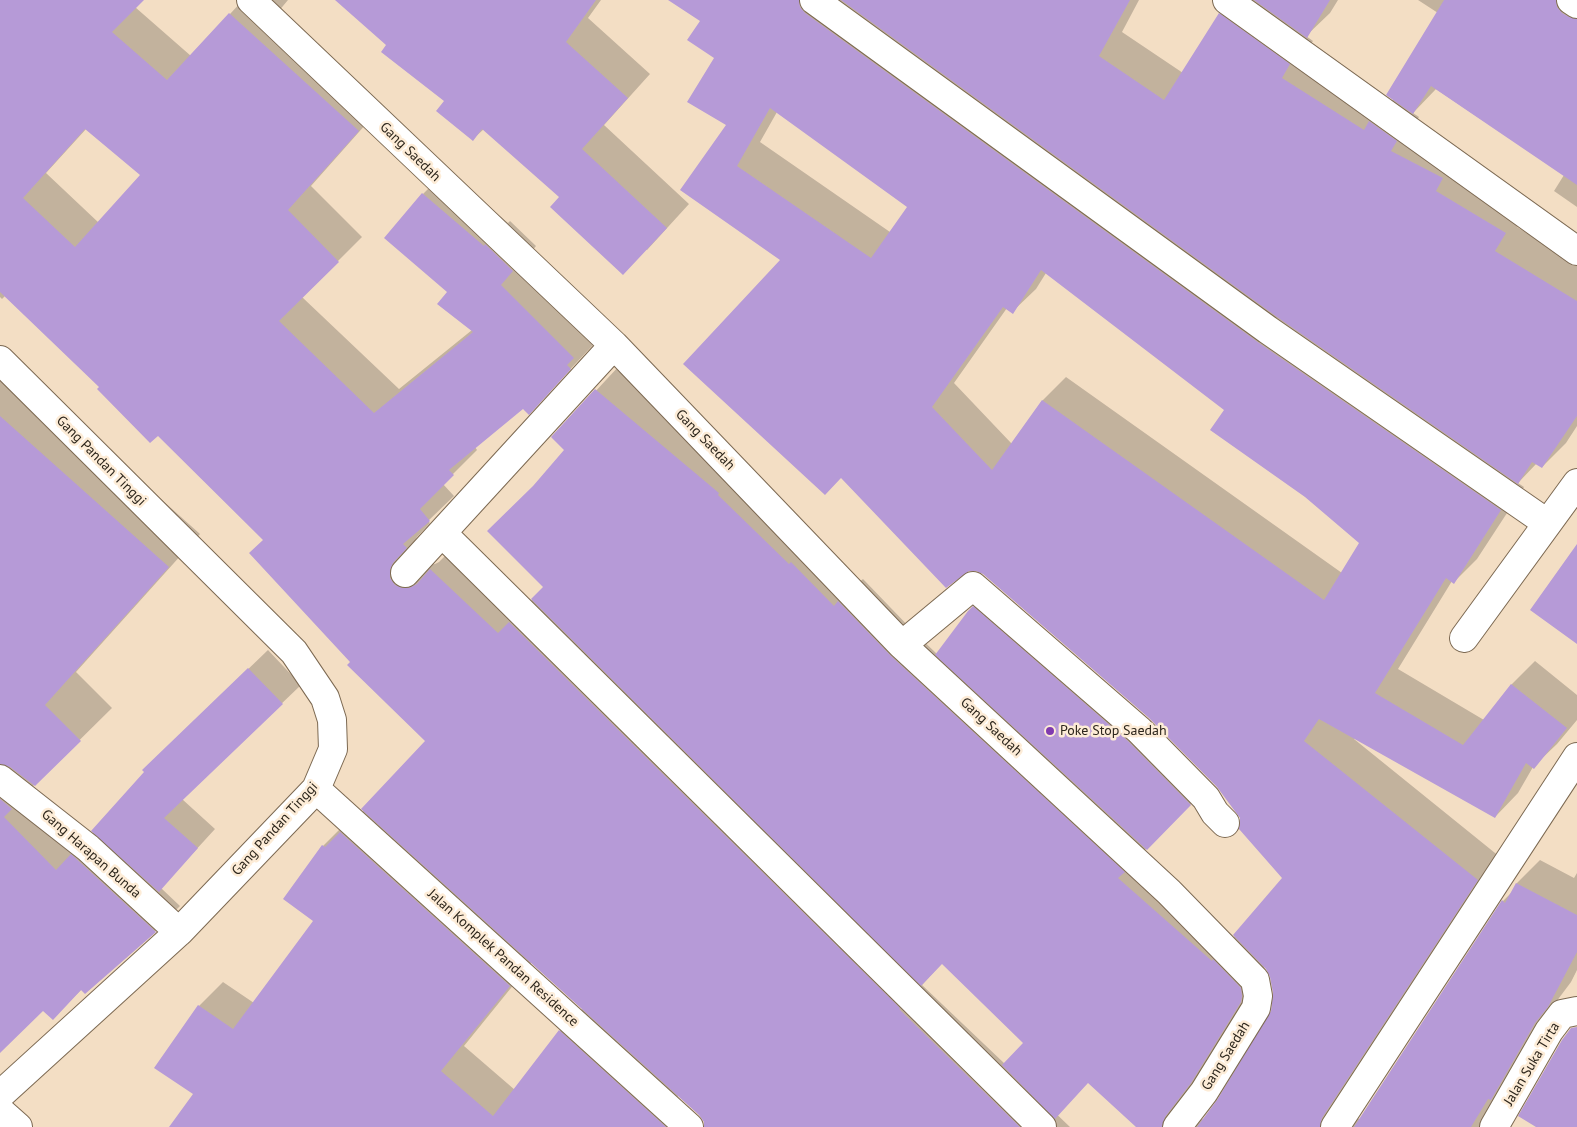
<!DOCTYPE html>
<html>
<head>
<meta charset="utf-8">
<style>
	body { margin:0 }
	canvas { display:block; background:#f3dec4 }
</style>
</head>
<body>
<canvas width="1577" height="1127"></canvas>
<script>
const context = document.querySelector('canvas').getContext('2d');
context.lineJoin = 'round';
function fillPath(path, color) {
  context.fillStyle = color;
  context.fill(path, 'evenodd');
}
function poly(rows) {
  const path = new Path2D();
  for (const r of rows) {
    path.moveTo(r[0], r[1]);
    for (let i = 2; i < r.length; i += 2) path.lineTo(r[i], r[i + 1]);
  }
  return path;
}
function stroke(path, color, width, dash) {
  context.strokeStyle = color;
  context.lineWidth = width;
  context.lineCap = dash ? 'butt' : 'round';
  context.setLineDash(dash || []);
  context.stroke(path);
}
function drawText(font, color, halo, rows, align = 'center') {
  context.font = font + ' "PT Sans",sans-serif';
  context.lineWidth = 5;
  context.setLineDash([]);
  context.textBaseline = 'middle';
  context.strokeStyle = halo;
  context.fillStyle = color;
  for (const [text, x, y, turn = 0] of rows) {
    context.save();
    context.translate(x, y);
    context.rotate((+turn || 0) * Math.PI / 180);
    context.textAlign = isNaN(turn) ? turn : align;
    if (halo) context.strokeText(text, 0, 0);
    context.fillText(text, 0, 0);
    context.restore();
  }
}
fillPath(poly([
	[0,0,142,0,135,7,191,56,243,0,288,0,278,12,382,106,311,186,362,237,302,297,399,389,472,330,449,292,423,194,447,170,508,223,510,221,536,246,524,261,594,344,529,413,523,407,475,447,477,450,443,484,454,496,428,521,430,523,417,537,413,544,427,565,435,564,439,562,455,546,522,610,545,587,535,486,565,450,553,437,619,366,858,583,863,579,915,633,937,654,974,607,992,589,1209,786,1141,854,1234,937,1284,878,1218,786,782,260,682,190,728,124,716,57,701,21,671,0,1139,0,1122,32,1183,73,1220,14,1234,0,1338,0,1330,13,1306,36,1313,41,1304,54,1386,106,1394,99,1438,13,1418,0,1577,0,1577,207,1554,191,1564,175,1436,89,1413,113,1419,117,1413,127,1466,154,1459,167,1528,209,1517,227,1577,264,1577,426,1566,443,1542,467,1537,463,1518,483,1524,487,1477,559,1454,582,1452,581,1398,669,1484,720,1512,684,1535,661,1577,695,1577,720,1557,744,1533,767,1518,793,1495,817,1354,738,1354,739,1500,857,1349,1117,1360,1119,1503,901,1513,891,1517,883,1540,860,1574,878,1577,873,1577,970,1571,982,1559,998,1514,1076,1504,1086,1479,1127,1138,1127,1089,1082,1046,1104,1070,1127,722,1127,680,1094,659,1118,671,1127,170,1127,195,1094,199,1006,223,982,254,1003,315,920,323,846,347,822,350,824,364,810,427,741,351,662,264,539,158,434,101,387,6,295,2,299,0,297],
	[777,112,909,207,890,232,760,142],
	[87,128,142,175,99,223,46,173],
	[1046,273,1226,410,1361,543,1342,573,1066,377,1042,401,1012,444,954,383,1007,308,1012,312,1036,289],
	[532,962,583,1008,560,1031,515,1090,464,1046],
	[942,963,1025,1043,1005,1064,922,985],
	[1264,965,1271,976,1275,998,1271,1016,1218,1101,1204,1119,1198,1120,1265,972],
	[337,0,601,0,588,18,650,74,604,125,689,204,647,250,560,197,484,129,473,139,446,101,388,45],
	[0,355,200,534,76,672,112,708,28,791,82,845,94,832,162,752,268,650,301,685,182,799,215,829,161,888,180,906,155,931,85,992,82,989,53,1018,43,1009,0,1052,0,767,6,761,0,754]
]), '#0003');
fillPath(poly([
	[0,0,144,0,112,32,167,80,229,13,359,131,288,210,339,262,279,321,374,413,473,332,437,304,447,292,384,238,422,193,484,246,485,244,513,271,501,285,574,358,567,365,571,369,529,415,523,409,449,470,454,475,420,509,430,521,403,544,407,548,393,563,390,570,390,578,395,585,402,588,409,588,417,584,430,569,498,633,509,622,900,1008,899,1009,1020,1127,704,1127,704,1122,699,1115,361,809,425,741,347,665,350,662,249,553,263,540,158,436,150,443,97,389,99,387,0,292],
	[85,129,140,175,75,247,23,198],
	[335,0,596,0,566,42,628,98,582,149,667,228,623,275,550,207,559,197,482,129,473,141,436,111,444,101,381,52,386,45],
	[668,0,799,0,800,7,805,13,1259,343,1501,510,1454,584,1446,578,1375,693,1463,745,1511,684,1567,728,1534,769,1526,763,1495,818,1319,719,1304,741,1478,880,1322,1118,1320,1127,1197,1127,1217,1100,1271,1011,1273,993,1270,977,1266,969,1233,935,1282,878,1239,829,1240,818,1217,787,1149,718,983,574,976,571,969,571,946,588,841,478,825,495,683,364,780,260,680,190,726,125,687,102,714,58,687,40,700,21],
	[770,108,907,207,871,258,737,166],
	[1041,270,1224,410,1210,430,1305,497,1359,543,1324,600,1042,400,992,470,932,407,1003,307,1013,314],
	[841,0,1130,0,1099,56,1164,100,1219,13,1290,64,1282,78,1364,130,1369,121,1397,141,1391,151,1443,178,1436,191,1506,233,1495,251,1577,301,1577,416,1542,468,1532,462,1518,484,1277,317],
	[1254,0,1330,0,1307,38],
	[1444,0,1556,0,1557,7,1562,13,1569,17,1577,19,1577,185,1431,86,1413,114,1386,95],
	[595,389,719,493,718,495,789,564,791,562,834,606,838,601,891,656,1125,872,1118,878,1212,961,1213,959,1241,988,1242,996,1241,1002,1191,1083,1165,1117,1162,1127,1136,1127,1088,1083,1055,1119,1002,1065,1023,1043,942,964,921,986,531,599,543,587,487,531,533,486,564,450,551,437],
	[0,416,169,567,45,705,81,741,35,786,10,767,0,764],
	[1577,544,1577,644,1530,610],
	[973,606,1128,741,1191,805,1147,850,935,655,968,611],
	[248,668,283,704,164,818,198,848,159,892,91,831,144,772,142,770],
	[0,799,12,809,4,817,56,870,71,854,156,932,85,994,81,990,53,1020,43,1011,0,1053],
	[340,832,510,986,441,1071,493,1116,559,1030,666,1127,169,1127,193,1094,154,1068,198,1005,233,1029,313,921,283,899,322,845,325,847],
	[1516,883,1577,915,1577,952,1548,1007,1535,1023,1491,1100,1488,1099,1471,1127,1354,1127,1502,900,1505,903],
	[1577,1027,1577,1127,1536,1127,1518,1116,1562,1040,1571,1028]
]), '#b69ad7');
const minor = poly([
	[251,0,614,345,902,645,1169,892,1255,980,1258,996,1256,1008,1204,1092,1177,1127],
	[814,0,1268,330,1547,523],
	[1227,0,1577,251],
	[1571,0,1577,4],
	[0,360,294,652,325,698,332,720,333,749,316,789,179,932,0,1095],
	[442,533,1042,1127],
	[405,573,614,345],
	[1464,638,1577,483],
	[902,645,973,586,1139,730,1206,798,1215,813,1225,823],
	[0,779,88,848,179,932],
	[316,789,689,1127],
	[0,1111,18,1127],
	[1335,1127,1577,757],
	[1494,1127,1549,1031,1562,1014,1577,1011]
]);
stroke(minor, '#7c6952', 30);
stroke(minor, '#fff', 28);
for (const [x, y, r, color] of [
	[1050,731,5,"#803baf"]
]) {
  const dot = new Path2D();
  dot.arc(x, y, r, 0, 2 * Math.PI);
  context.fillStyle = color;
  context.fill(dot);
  stroke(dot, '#fdecd7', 2);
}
drawText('14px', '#2d261c', '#fdecd7', [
	["Gang Saedah",410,152,44],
	["Gang Saedah",705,440,46],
	["Gang Pandan Tinggi",101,461,45],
	["Gang Saedah",991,727,43],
	["Gang Pandan Tinggi",275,829,-48],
	["Gang Harapan Bunda",91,854,41],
	["Jalan Komplek Pandan Residence",503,958,42],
	["Gang Saedah",1226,1056,-58],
	["Jalan Suka Tirta",1532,1064,-59]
]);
drawText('14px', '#2d261c', '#fdecd7', [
	["Poke Stop Saedah",1060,731]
], 'left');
</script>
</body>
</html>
